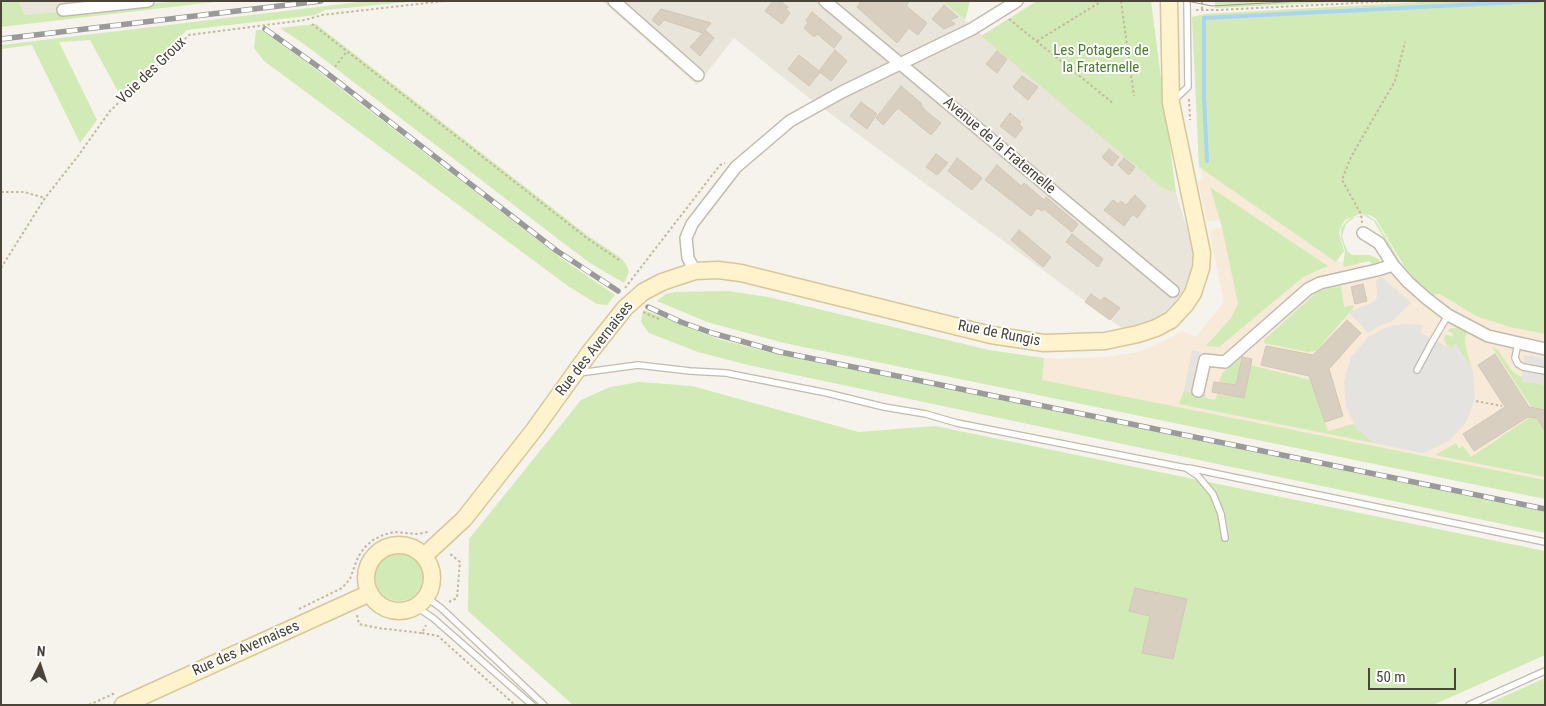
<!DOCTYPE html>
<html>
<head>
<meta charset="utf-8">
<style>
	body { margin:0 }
	#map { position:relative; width:1546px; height:706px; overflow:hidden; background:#f6f3ec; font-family:"Roboto Condensed",sans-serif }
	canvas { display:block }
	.frame { position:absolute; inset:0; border:2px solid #4b4439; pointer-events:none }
	.north { position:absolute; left:15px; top:641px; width:50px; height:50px; -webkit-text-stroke:4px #fff; paint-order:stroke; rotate:4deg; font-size:14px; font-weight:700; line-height:20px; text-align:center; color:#4b4439 }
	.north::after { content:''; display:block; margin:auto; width:18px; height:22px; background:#4b4439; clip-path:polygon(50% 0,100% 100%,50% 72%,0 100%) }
	.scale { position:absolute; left:1368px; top:668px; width:88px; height:22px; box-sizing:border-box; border:2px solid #4b4439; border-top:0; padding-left:6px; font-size:15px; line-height:18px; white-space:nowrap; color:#4b4439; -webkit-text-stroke:4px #fff; paint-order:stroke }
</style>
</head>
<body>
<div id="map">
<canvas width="1546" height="706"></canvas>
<div class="frame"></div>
<div class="north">N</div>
<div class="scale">50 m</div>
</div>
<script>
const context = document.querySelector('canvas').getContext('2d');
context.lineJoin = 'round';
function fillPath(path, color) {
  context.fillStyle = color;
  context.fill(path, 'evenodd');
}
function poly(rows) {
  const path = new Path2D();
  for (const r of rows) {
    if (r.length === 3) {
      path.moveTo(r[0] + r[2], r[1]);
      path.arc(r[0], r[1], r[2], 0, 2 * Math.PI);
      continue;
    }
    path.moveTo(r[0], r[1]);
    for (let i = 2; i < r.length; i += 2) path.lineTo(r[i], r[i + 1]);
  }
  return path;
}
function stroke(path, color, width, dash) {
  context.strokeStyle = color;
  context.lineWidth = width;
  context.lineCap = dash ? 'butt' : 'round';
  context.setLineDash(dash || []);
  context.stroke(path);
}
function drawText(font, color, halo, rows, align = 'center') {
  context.font = font + ' "Roboto Condensed",sans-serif';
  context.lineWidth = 4;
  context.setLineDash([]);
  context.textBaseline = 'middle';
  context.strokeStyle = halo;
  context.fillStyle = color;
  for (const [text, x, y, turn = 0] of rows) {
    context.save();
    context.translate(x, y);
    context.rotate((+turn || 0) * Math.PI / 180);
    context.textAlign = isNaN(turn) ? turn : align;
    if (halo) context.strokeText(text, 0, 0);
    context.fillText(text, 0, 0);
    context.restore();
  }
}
fillPath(poly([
	[18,1,153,1,154,4,25,15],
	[602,1,942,1,1162,188,1176,193,1190,238,1193,253,1191,270,1183,292,1165,312,1154,319,1123,329,809,98,734,38,697,85]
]), '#eae5da');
fillPath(poly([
	[1199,167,1339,262,1420,272,1545,325,1545,480,1041,380,1044,358,1060,359,1105,357,1138,352,1170,338,1182,331,1196,337,1224,302,1209,230,1222,227,1220,220,1207,222,1198,181,1204,178]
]), '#f7ead8');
fillPath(poly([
	[1,1,18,1,25,15,181,1,223,1,1,27],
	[368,1,418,1,325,10,315,15,187,30,121,97,90,40,59,42,97,120,80,143,32,45,1,49,1,45],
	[942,1,970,1,965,20],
	[1037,1,1151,1,1176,193,1162,188,981,36],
	[1215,1,1357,1,1215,8],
	[1440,1,1545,1,1545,334,1510,327,1476,316,1440,294,1434,294,1436,295,1433,296,1407,274,1397,260,1374,221,1365,216,1355,217,1346,224,1342,236,1344,243,1348,252,1352,255,1369,255,1379,259,1380,264,1374,266,1369,261,1345,267,1343,265,1345,251,1341,238,1341,228,1348,220,1353,217,1367,215,1376,221,1402,265,1417,281,1404,266,1376,219,1370,215,1359,214,1345,220,1341,226,1339,233,1344,251,1336,262,1199,167,1192,17,1204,14],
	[316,24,587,235,621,258,626,264,629,272,624,283,590,263,562,242,308,47,280,28],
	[256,30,261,30,302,59,565,261,615,295,607,305,597,304,568,286,264,61,254,48],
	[1210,187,1328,266,1303,277,1219,347,1206,346,1231,318,1238,304,1222,227],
	[1341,286,1344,307,1353,305,1354,307,1316,351,1308,352,1264,343,1264,340,1318,291],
	[728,291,768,297,989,350,1044,358,1042,380,1545,480,1545,499,784,343,707,322,657,301,666,294,675,292],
	[644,310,718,339,776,354,1545,512,1545,533,748,365,698,352,649,333,641,322,642,315],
	[1452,328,1459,328,1467,333,1465,337,1466,349,1472,369,1456,344,1450,348,1446,344,1444,339,1445,334,1452,337,1453,334,1447,330],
	[1492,347,1498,350,1512,371,1519,376,1522,377,1522,381,1545,385,1545,405,1540,424,1542,427,1545,428,1545,477,1435,455,1456,443,1459,449,1463,446,1471,457,1529,418,1532,408],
	[1241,357,1234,396,1244,398,1250,365,1310,380,1328,431,1353,424,1374,443,1179,404,1184,391,1206,395,1205,398,1215,400,1217,394,1223,395,1224,383,1219,382,1220,379,1223,372],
	[640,382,692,386,859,432,935,426,1545,551,1545,655,1433,705,573,705,468,611,469,539,581,400,610,387],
	[399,577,24],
	[1545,678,1545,705,1485,705]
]), '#d2eab5');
fillPath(poly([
	[1381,276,1411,303,1392,321,1379,326,1368,333,1349,312,1375,301,1377,297,1376,282],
	[1406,324,1423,325,1421,333,1450,348,1456,344,1473,371,1475,398,1467,421,1449,441,1423,453,1374,443,1357,429,1346,407,1344,381,1351,357,1368,337,1389,326],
	[1192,350,1201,352,1193,392,1184,391],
	[1524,355,1545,358,1545,385,1522,381]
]), '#e5e3e0');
stroke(poly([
	[1207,161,1204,97,1204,18,1538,1]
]), '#a9d4f2', 4);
const building = poly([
	[773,1,780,1,788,7,786,9,790,13,782,24,765,11,773,1],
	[861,1,909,1,906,6,927,23,918,35,909,28,897,43,857,7,861,1],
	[944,5,958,17,950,20,955,24,944,29,932,19,944,5],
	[661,9,711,23,705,30,714,38,700,56,690,47,703,33,664,20,659,26,652,20,661,9],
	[812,12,842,37,834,48,817,34,814,37,804,28,808,23,806,20,812,12],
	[835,50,847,61,831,81,820,72,809,86,788,69,799,55,819,71,835,50],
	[997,51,1007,59,997,73,986,64,997,51],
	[1022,76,1038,87,1028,100,1013,87,1022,76],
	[901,86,922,104,921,105,926,111,941,123,931,135,898,108,883,125,876,118,901,86],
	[861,102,877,114,867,129,850,116,861,102],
	[1010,113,1021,122,1019,124,1023,128,1015,138,1000,126,1010,113],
	[1109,149,1119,157,1112,166,1102,157,1109,149],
	[936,154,948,163,937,175,926,167,936,154],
	[957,158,982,178,972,190,948,171,957,158],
	[1124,158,1135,167,1129,175,1118,165,1124,158],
	[997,165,1021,186,1024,183,1044,200,1046,197,1078,224,1072,232,1044,209,1042,211,1037,208,1031,216,985,180,997,165],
	[1135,195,1146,206,1137,218,1133,214,1124,226,1104,210,1113,200,1118,204,1121,201,1126,205,1135,195],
	[1019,230,1051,257,1043,267,1011,240,1019,230],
	[1072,234,1103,259,1098,267,1066,242,1072,234],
	[1363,284,1367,301,1355,304,1351,287,1363,284],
	[1091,294,1101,301,1104,297,1120,308,1110,320,1085,302,1091,294],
	[1347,320,1361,333,1329,369,1343,416,1325,422,1309,376,1261,365,1266,346,1313,355,1347,320],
	[1495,354,1529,407,1545,410,1545,431,1537,418,1528,417,1474,451,1463,434,1505,407,1478,365,1495,354],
	[1242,357,1252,359,1244,398,1212,392,1214,382,1236,385,1242,357],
	[1135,588,1187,599,1173,659,1142,653,1150,616,1129,611,1135,588]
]);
fillPath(building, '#d8cfc1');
stroke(building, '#d3c7b4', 1);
const service = poly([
	[1174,100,1188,87,1187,1],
	[1518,343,1515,358,1518,364,1523,367,1545,371],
	[1417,370,1431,344,1448,315],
	[579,373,638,365,690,371,726,373,827,393,884,407,926,414,957,423,1186,468,1198,476,1213,494,1221,514,1225,538],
	[1189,468,1545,542],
	[426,597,441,608,544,705],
	[415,606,433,618,532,705],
	[1469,705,1545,671]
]);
const minor = poly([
	[614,1,698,75],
	[825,1,1173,291],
	[63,10,148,1],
	[1363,233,1379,243,1393,265,1408,282,1426,298,1448,315,1488,336,1545,349],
	[695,271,688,258,686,238,692,224,736,167,790,121,842,92,972,29,1017,1],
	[1198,391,1205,360,1225,362,1308,289,1320,283,1377,270,1393,265]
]);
const secondary = poly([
	[399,578,33],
	[424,556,464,519,534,430,590,352,625,308,643,292,662,282,695,271,718,270,741,273,991,335,1044,343,1105,341,1138,334,1156,328,1171,320,1185,305,1193,293,1201,268,1202,253,1171,103,1169,1],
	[123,705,370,593]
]);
stroke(service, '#c2bbae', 8);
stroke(minor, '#c2bbae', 14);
stroke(secondary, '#d6c79b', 19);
stroke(poly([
	[1121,1,1134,96],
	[1202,9,1202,1],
	[1196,10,1218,10,1395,1],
	[1009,19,1114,104],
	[312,24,588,239,619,260],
	[1037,41,1102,1],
	[335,67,347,51],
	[1189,99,1190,120],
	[1,192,24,192,45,198],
	[1362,223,1361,214,1342,180,1351,157,1395,81,1405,42],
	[1,268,45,198,78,156,110,111,189,35,305,20,322,15,444,1],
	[625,288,720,165,725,163],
	[643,312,659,319],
	[1476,401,1502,406],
	[449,602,457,598,460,562,449,553],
	[299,609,342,588,350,579,358,557,364,548,373,540,383,535,394,532,418,534,428,532],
	[357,615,359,624,378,628,422,633,426,625],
	[422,633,438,636,515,705],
	[89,705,115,693]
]), '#c4b79f', 2, [2.5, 2.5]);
stroke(service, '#fff', 5.5);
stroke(minor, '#fff', 11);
stroke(secondary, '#fff3cd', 16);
stroke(poly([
	[1187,1,1212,6,1303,1]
]), '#9a9a9a', 1);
const rail = poly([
	[265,29,320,68,557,251,618,291],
	[1,39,321,1],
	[648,307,681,322,712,333,780,352,1545,509]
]);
stroke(rail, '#9a9a9a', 5.5);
stroke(rail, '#fff', 4, [11]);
drawText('15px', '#4a7f2a', '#fff', [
	["Les Potagers de",1101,51],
	["la Fraternelle",1101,68]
]);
drawText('15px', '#4b4439', '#fff', [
	["Voie des Groux",152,71,-44],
	["Avenue de la Fraternelle",999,146,40],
	["Rue de Rungis",999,334,11],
	["Rue des Avernaises",595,349,-52],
	["Rue des Avernaises",246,649,-24]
]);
</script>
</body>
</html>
